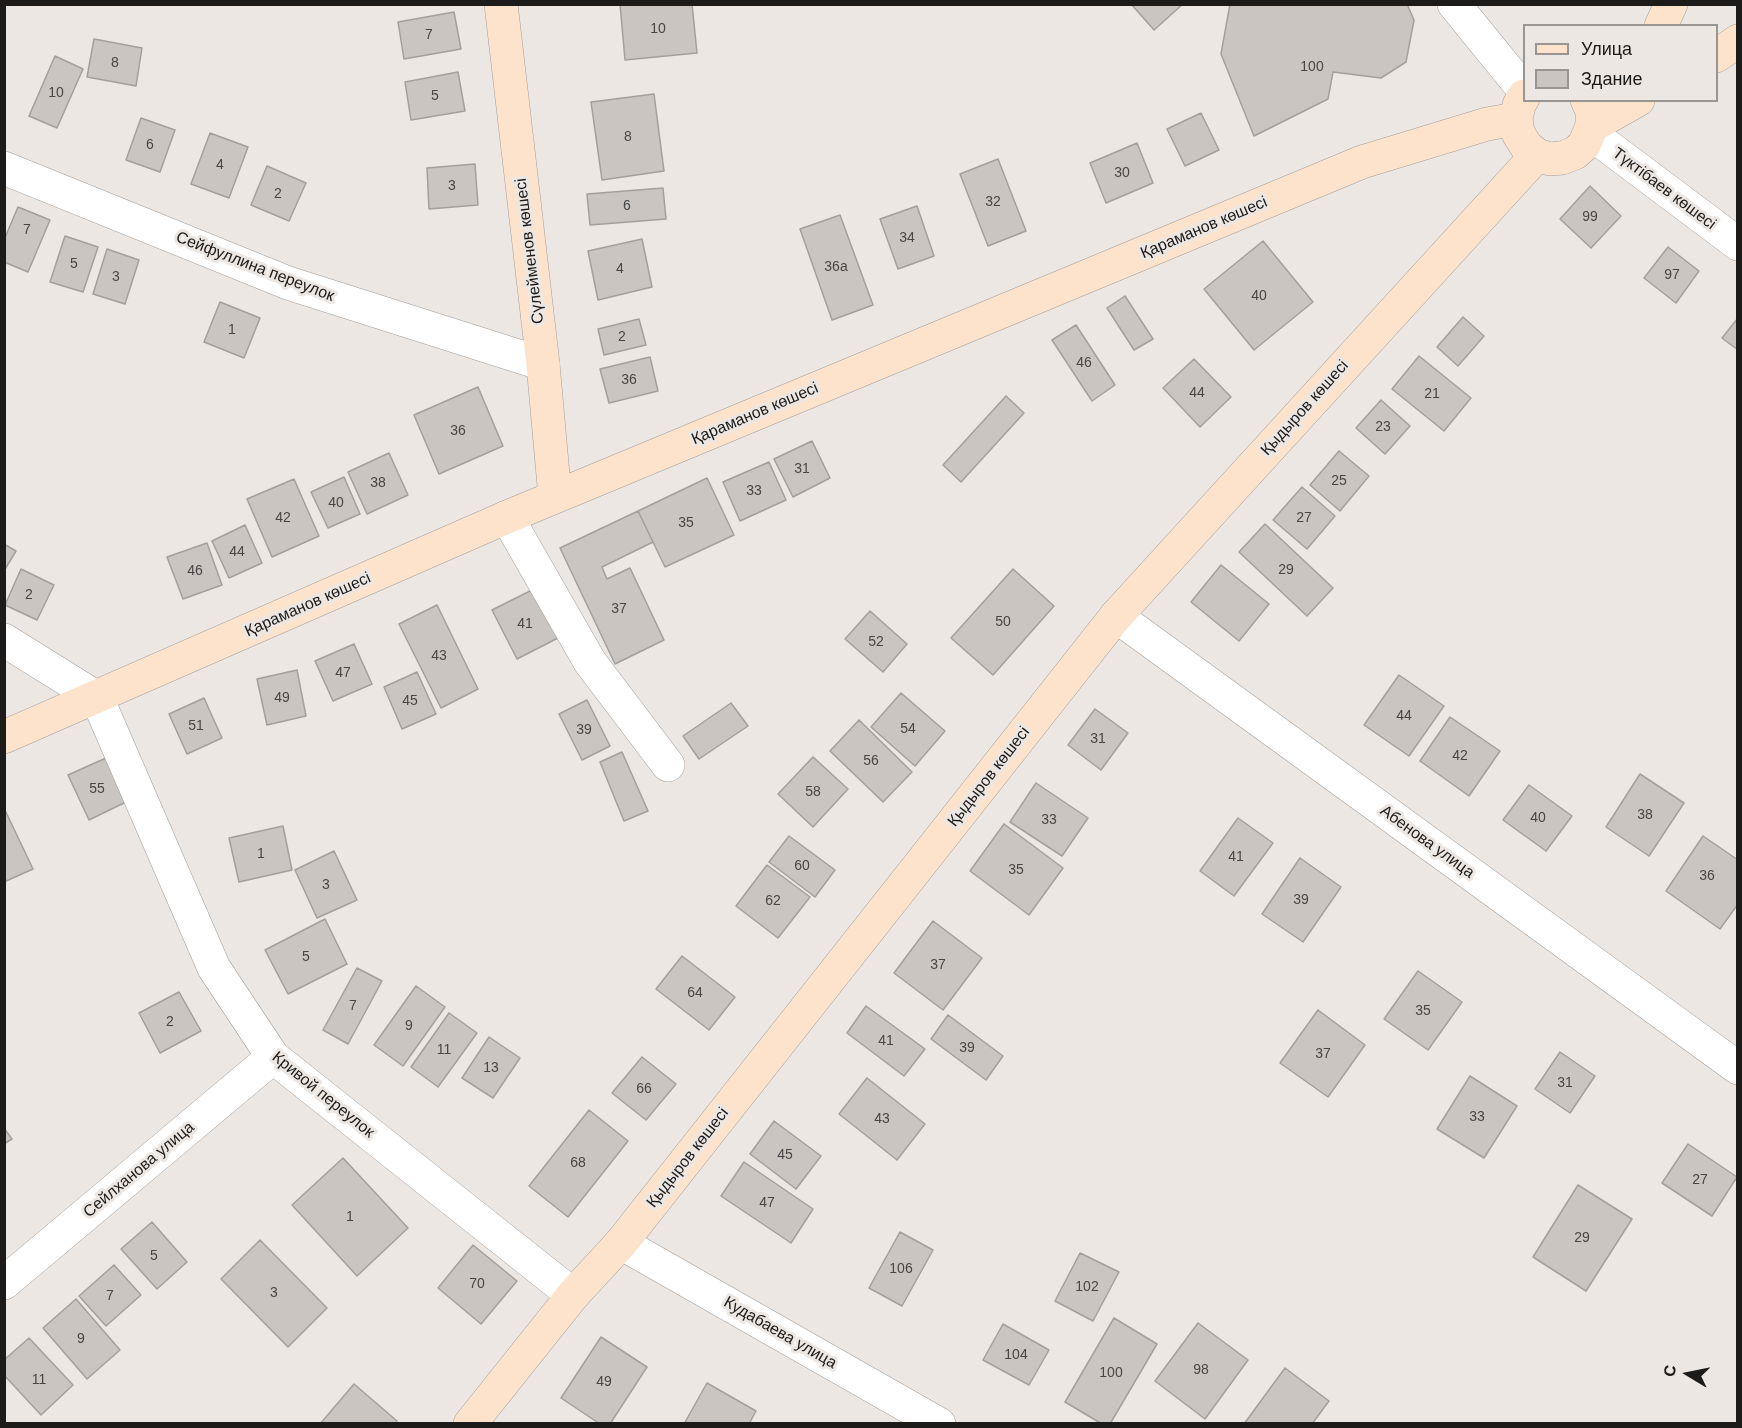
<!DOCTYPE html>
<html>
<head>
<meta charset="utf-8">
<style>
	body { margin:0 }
	#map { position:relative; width:1742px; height:1428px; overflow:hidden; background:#ece7e3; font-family:Arial,sans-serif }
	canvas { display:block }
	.frame { position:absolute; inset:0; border:6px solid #1d1b1a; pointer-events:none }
	.legend { position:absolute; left:1523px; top:24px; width:195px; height:78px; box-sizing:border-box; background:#ece7e3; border:2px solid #999593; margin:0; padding:8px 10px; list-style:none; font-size:18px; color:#1d1b1a }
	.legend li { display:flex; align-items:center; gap:12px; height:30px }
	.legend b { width:30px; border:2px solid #999593 }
	.north { position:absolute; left:1658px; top:1344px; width:60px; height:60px; -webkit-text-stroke:4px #ece7e3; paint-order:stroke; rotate:280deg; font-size:16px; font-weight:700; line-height:24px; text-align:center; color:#1d1b1a }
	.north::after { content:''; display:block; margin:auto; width:21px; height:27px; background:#1d1b1a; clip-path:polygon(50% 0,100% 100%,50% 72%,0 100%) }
</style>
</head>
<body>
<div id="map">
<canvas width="1742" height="1428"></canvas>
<div class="frame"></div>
<ul class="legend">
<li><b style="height:8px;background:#fde3cc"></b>Улица</li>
<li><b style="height:16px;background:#cac5c1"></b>Здание</li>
</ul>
<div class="north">С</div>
</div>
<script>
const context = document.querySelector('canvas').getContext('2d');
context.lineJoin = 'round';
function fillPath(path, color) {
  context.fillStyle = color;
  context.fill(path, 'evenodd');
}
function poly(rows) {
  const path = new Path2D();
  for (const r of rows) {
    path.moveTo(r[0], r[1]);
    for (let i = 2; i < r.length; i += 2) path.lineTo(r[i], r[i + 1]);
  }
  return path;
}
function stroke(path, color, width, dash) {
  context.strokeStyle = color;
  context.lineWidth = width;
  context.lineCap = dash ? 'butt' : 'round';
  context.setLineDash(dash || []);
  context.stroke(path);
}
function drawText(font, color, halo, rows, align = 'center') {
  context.font = font + ' Arial,sans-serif';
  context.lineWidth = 6;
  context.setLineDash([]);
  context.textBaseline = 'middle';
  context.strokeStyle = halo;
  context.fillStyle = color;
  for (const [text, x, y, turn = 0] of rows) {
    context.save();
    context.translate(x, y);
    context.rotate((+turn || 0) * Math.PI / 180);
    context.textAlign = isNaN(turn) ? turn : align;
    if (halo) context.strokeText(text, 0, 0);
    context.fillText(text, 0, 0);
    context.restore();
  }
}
const building = poly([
	[620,4,692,4,697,53,625,60,620,4],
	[1131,4,1183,4,1154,30,1131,4],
	[1230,4,1407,4,1414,20,1406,62,1381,78,1333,72,1328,99,1254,136,1221,54,1230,4],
	[454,12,461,49,404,59,398,22,454,12],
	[94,39,142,48,136,86,87,77,94,39],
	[55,56,83,69,57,128,29,116,55,56],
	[458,72,465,111,411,120,405,82,458,72],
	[654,94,664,171,602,180,591,102,654,94],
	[1201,113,1219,150,1185,166,1167,129,1201,113],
	[141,118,175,130,160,172,126,160,141,118],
	[210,133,248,147,229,198,191,184,210,133],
	[1137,143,1153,183,1106,203,1090,163,1137,143],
	[998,159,1026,231,988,246,960,174,998,159],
	[475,164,478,205,429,209,427,168,475,164],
	[267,166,306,183,289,221,251,205,267,166],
	[1590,186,1621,216,1591,248,1560,219,1590,186],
	[663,188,666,219,590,225,587,194,663,188],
	[917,206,934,256,898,269,880,219,917,206],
	[18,207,50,220,28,272,4,262,4,240,18,207],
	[840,215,873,305,832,320,800,229,840,215],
	[65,236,98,247,83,292,50,282,65,236],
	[642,239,652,287,598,300,588,251,642,239],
	[1263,241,1313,302,1254,350,1204,289,1263,241],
	[1668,247,1699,271,1676,303,1644,278,1668,247],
	[107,249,139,260,125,304,93,294,107,249],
	[1125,296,1153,339,1134,350,1107,308,1125,296],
	[220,302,260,318,244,358,204,342,220,302],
	[1463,317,1484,336,1458,366,1437,347,1463,317],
	[1738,318,1738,350,1722,338,1738,318],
	[639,319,646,345,604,355,598,329,639,319],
	[1076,325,1115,385,1092,401,1052,340,1076,325],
	[1419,356,1471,398,1444,431,1392,389,1419,356],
	[650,357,658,391,609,403,600,369,650,357],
	[1194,359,1231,397,1200,427,1163,388,1194,359],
	[478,387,503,446,439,474,414,415,478,387],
	[1006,396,1024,413,961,482,943,465,1006,396],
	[1381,400,1410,426,1385,454,1356,428,1381,400],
	[812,441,830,478,793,497,774,459,812,441],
	[1339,451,1369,476,1340,511,1310,485,1339,451],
	[389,453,408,495,367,514,348,472,389,453],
	[769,462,786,500,740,521,723,482,769,462],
	[344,477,360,514,328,528,311,492,344,477],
	[707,478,734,535,665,567,638,511,707,478],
	[294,479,319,536,272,557,247,499,294,479],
	[1302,487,1335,516,1307,549,1273,520,1302,487],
	[638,511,653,542,602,567,607,579,630,568,664,640,615,664,560,548,638,511],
	[1265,524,1333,588,1307,616,1239,552,1265,524],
	[245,525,262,563,229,578,212,541,245,525],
	[207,543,222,585,183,599,167,557,207,543],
	[4,544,16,551,4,571,4,544],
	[1221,565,1269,604,1239,641,1191,602,1221,565],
	[21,569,54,585,37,620,5,605,21,569],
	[1013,569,1054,606,993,675,951,638,1013,569],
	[534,589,558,638,517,659,492,610,534,589],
	[437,605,478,689,441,708,399,624,437,605],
	[870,611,907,644,883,672,845,639,870,611],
	[354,644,372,684,333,701,315,661,354,644],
	[297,670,306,716,267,725,257,679,297,670],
	[417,672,436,714,402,729,384,687,417,672],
	[1399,675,1444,706,1409,756,1364,725,1399,675],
	[901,693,945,731,915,766,871,727,901,693],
	[204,698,222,738,187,754,169,714,204,698],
	[587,700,610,746,582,760,559,714,587,700],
	[731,703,748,726,699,759,683,736,731,703],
	[1095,709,1128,733,1101,770,1068,745,1095,709],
	[1450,717,1500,751,1469,796,1420,761,1450,717],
	[859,720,912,772,883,802,830,751,859,720],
	[622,752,648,811,624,821,600,762,622,752],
	[813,757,848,789,813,827,778,794,813,757],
	[106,758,126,802,89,820,68,775,106,758],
	[1640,774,1684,803,1649,856,1606,827,1640,774],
	[1036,783,1088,818,1062,856,1010,822,1036,783],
	[1529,785,1572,816,1546,851,1503,820,1529,785],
	[4,808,33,869,4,882,4,808],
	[1238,818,1273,843,1234,896,1200,871,1238,818],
	[1004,824,1063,868,1029,915,970,871,1004,824],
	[283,826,292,870,239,882,229,838,283,826],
	[789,836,835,870,815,897,769,862,789,836],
	[1703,836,1738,860,1738,904,1720,929,1666,891,1703,836],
	[334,851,357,900,317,918,295,870,334,851],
	[1300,858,1341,887,1303,942,1262,914,1300,858],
	[767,865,810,897,778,938,736,906,767,865],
	[325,919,347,964,288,994,265,950,325,919],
	[933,921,982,958,943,1010,894,973,933,921],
	[682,956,735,997,709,1030,656,989,682,956],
	[357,968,382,981,348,1044,323,1030,357,968],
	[1418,971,1462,1002,1428,1050,1384,1019,1418,971],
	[416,986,445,1007,403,1066,374,1045,416,986],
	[179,992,201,1031,160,1053,139,1013,179,992],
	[866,1006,925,1049,904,1076,847,1033,866,1006],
	[1318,1010,1365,1045,1328,1097,1280,1063,1318,1010],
	[449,1013,477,1033,438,1087,411,1067,449,1013],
	[948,1015,1003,1056,986,1080,931,1039,948,1015],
	[489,1037,520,1058,493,1098,462,1078,489,1037],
	[1560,1052,1595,1076,1570,1113,1535,1089,1560,1052],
	[642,1057,676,1084,646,1120,612,1093,642,1057],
	[1470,1076,1517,1106,1484,1158,1437,1129,1470,1076],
	[867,1078,925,1124,897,1160,839,1114,867,1078],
	[589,1110,628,1141,568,1217,529,1186,589,1110],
	[774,1121,821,1156,796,1189,750,1154,774,1121],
	[4,1128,12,1139,4,1144,4,1128],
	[1688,1144,1737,1177,1712,1216,1662,1183,1688,1144],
	[343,1158,408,1228,357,1276,292,1205,343,1158],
	[744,1162,813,1209,791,1243,721,1196,744,1162],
	[1578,1185,1632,1219,1586,1291,1533,1257,1578,1185],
	[152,1222,187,1262,157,1289,121,1249,152,1222],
	[900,1232,933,1250,902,1306,869,1288,900,1232],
	[260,1240,327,1308,288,1347,221,1279,260,1240],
	[473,1245,517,1281,481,1324,438,1288,473,1245],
	[1080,1253,1119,1272,1093,1321,1055,1301,1080,1253],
	[114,1265,141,1295,106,1326,79,1296,114,1265],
	[76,1299,120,1350,87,1379,43,1328,76,1299],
	[1114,1318,1157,1344,1110,1424,1102,1424,1065,1402,1114,1318],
	[1198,1323,1248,1360,1205,1419,1155,1381,1198,1323],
	[1003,1324,1049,1350,1029,1385,983,1360,1003,1324],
	[601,1337,647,1367,610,1424,600,1424,561,1398,601,1337],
	[29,1338,73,1385,41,1415,4,1375,4,1360,29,1338],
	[1285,1368,1329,1401,1312,1424,1244,1424,1285,1368],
	[707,1383,756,1411,749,1424,684,1424,707,1383],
	[354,1384,397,1421,395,1424,320,1424,354,1384]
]);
fillPath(building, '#cac5c1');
stroke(building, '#a49f9c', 1.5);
const street = poly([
	[1454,4,1524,90],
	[1590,133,1738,244],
	[4,168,288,283,543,364],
	[507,517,590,662,668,765],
	[1116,616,1738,1068],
	[4,640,97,698,214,968,273,1057,573,1295],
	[621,1243,939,1424],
	[4,1283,273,1057]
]);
const secondary = poly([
	[501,4,543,364,555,497],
	[1661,26,1671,4],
	[1716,56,1738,41],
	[1524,96,1519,105,1516,119,1518,133,1526,146,1537,155,1550,159,1562,158,1575,153,1584,145,1592,126,1592,111,1587,100],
	[1592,126,1638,100],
	[4,737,507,517,1362,162,1487,124,1516,119],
	[470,1424,573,1295,621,1243,1116,616,1537,155]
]);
stroke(street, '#a39e9b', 34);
stroke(secondary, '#a39e9b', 34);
stroke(street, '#fff', 33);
stroke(secondary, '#fde3cc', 33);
drawText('14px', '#484644', null, [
	["10",658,29],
	["7",429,35],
	["8",115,63],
	["100",1312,67],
	["10",56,93],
	["5",435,96],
	["8",628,137],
	["6",150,145],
	["4",220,165],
	["30",1122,173],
	["3",452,186],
	["2",278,194],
	["32",993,202],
	["6",627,206],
	["99",1590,217],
	["7",27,230],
	["34",907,238],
	["5",74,264],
	["36а",836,267],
	["4",620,269],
	["97",1672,275],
	["3",116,277],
	["40",1259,296],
	["1",232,330],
	["2",622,337],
	["46",1084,363],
	["36",629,380],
	["44",1197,393],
	["21",1432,394],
	["23",1383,427],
	["36",458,431],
	["31",802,469],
	["25",1339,481],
	["38",378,483],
	["33",754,491],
	["40",336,503],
	["42",283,518],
	["27",1304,518],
	["35",686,523],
	["44",237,552],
	["29",1286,570],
	["46",195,571],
	["2",29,595],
	["37",619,609],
	["50",1003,622],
	["41",525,624],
	["52",876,642],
	["43",439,656],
	["47",343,673],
	["49",282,698],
	["45",410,701],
	["44",1404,716],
	["51",196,726],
	["54",908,729],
	["39",584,730],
	["31",1098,739],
	["42",1460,756],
	["56",871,761],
	["55",97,789],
	["58",813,792],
	["38",1645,815],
	["40",1538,818],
	["33",1049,820],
	["1",261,854],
	["41",1236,857],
	["60",802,866],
	["35",1016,870],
	["36",1707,876],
	["3",326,885],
	["39",1301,900],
	["62",773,901],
	["5",306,957],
	["37",938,965],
	["64",695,993],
	["7",353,1006],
	["35",1423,1011],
	["2",170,1022],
	["9",409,1026],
	["41",886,1041],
	["39",967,1048],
	["11",444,1050],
	["37",1323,1054],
	["13",491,1068],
	["31",1565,1083],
	["66",644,1089],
	["33",1477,1117],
	["43",882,1119],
	["45",785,1155],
	["68",578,1163],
	["27",1700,1180],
	["47",767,1203],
	["1",350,1217],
	["29",1582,1238],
	["5",154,1256],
	["106",901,1269],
	["70",477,1284],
	["102",1087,1287],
	["3",274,1293],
	["7",110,1296],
	["9",81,1339],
	["104",1016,1355],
	["98",1201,1370],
	["100",1111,1373],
	["11",39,1380],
	["49",604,1382]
]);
drawText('16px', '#1d1b1a', '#ece7e3', [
	["Түктібаев көшесі",1664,189,37],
	["Қараманов көшесі",1204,228,-23],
	["Сүлейменов көшесі",530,251,-97],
	["Сейфуллина переулок",255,267,21],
	["Қыдыров көшесі",1305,408,-48],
	["Қараманов көшесі",755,414,-23],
	["Қараманов көшесі",308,605,-24],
	["Қыдыров көшесі",989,777,-52],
	["Абенова улица",1427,842,36],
	["Кривой переулок",323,1095,39],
	["Қыдыров көшесі",688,1158,-52],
	["Сейлханова улица",139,1170,-40],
	["Кудабаева улица",780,1333,30]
]);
</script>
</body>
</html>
